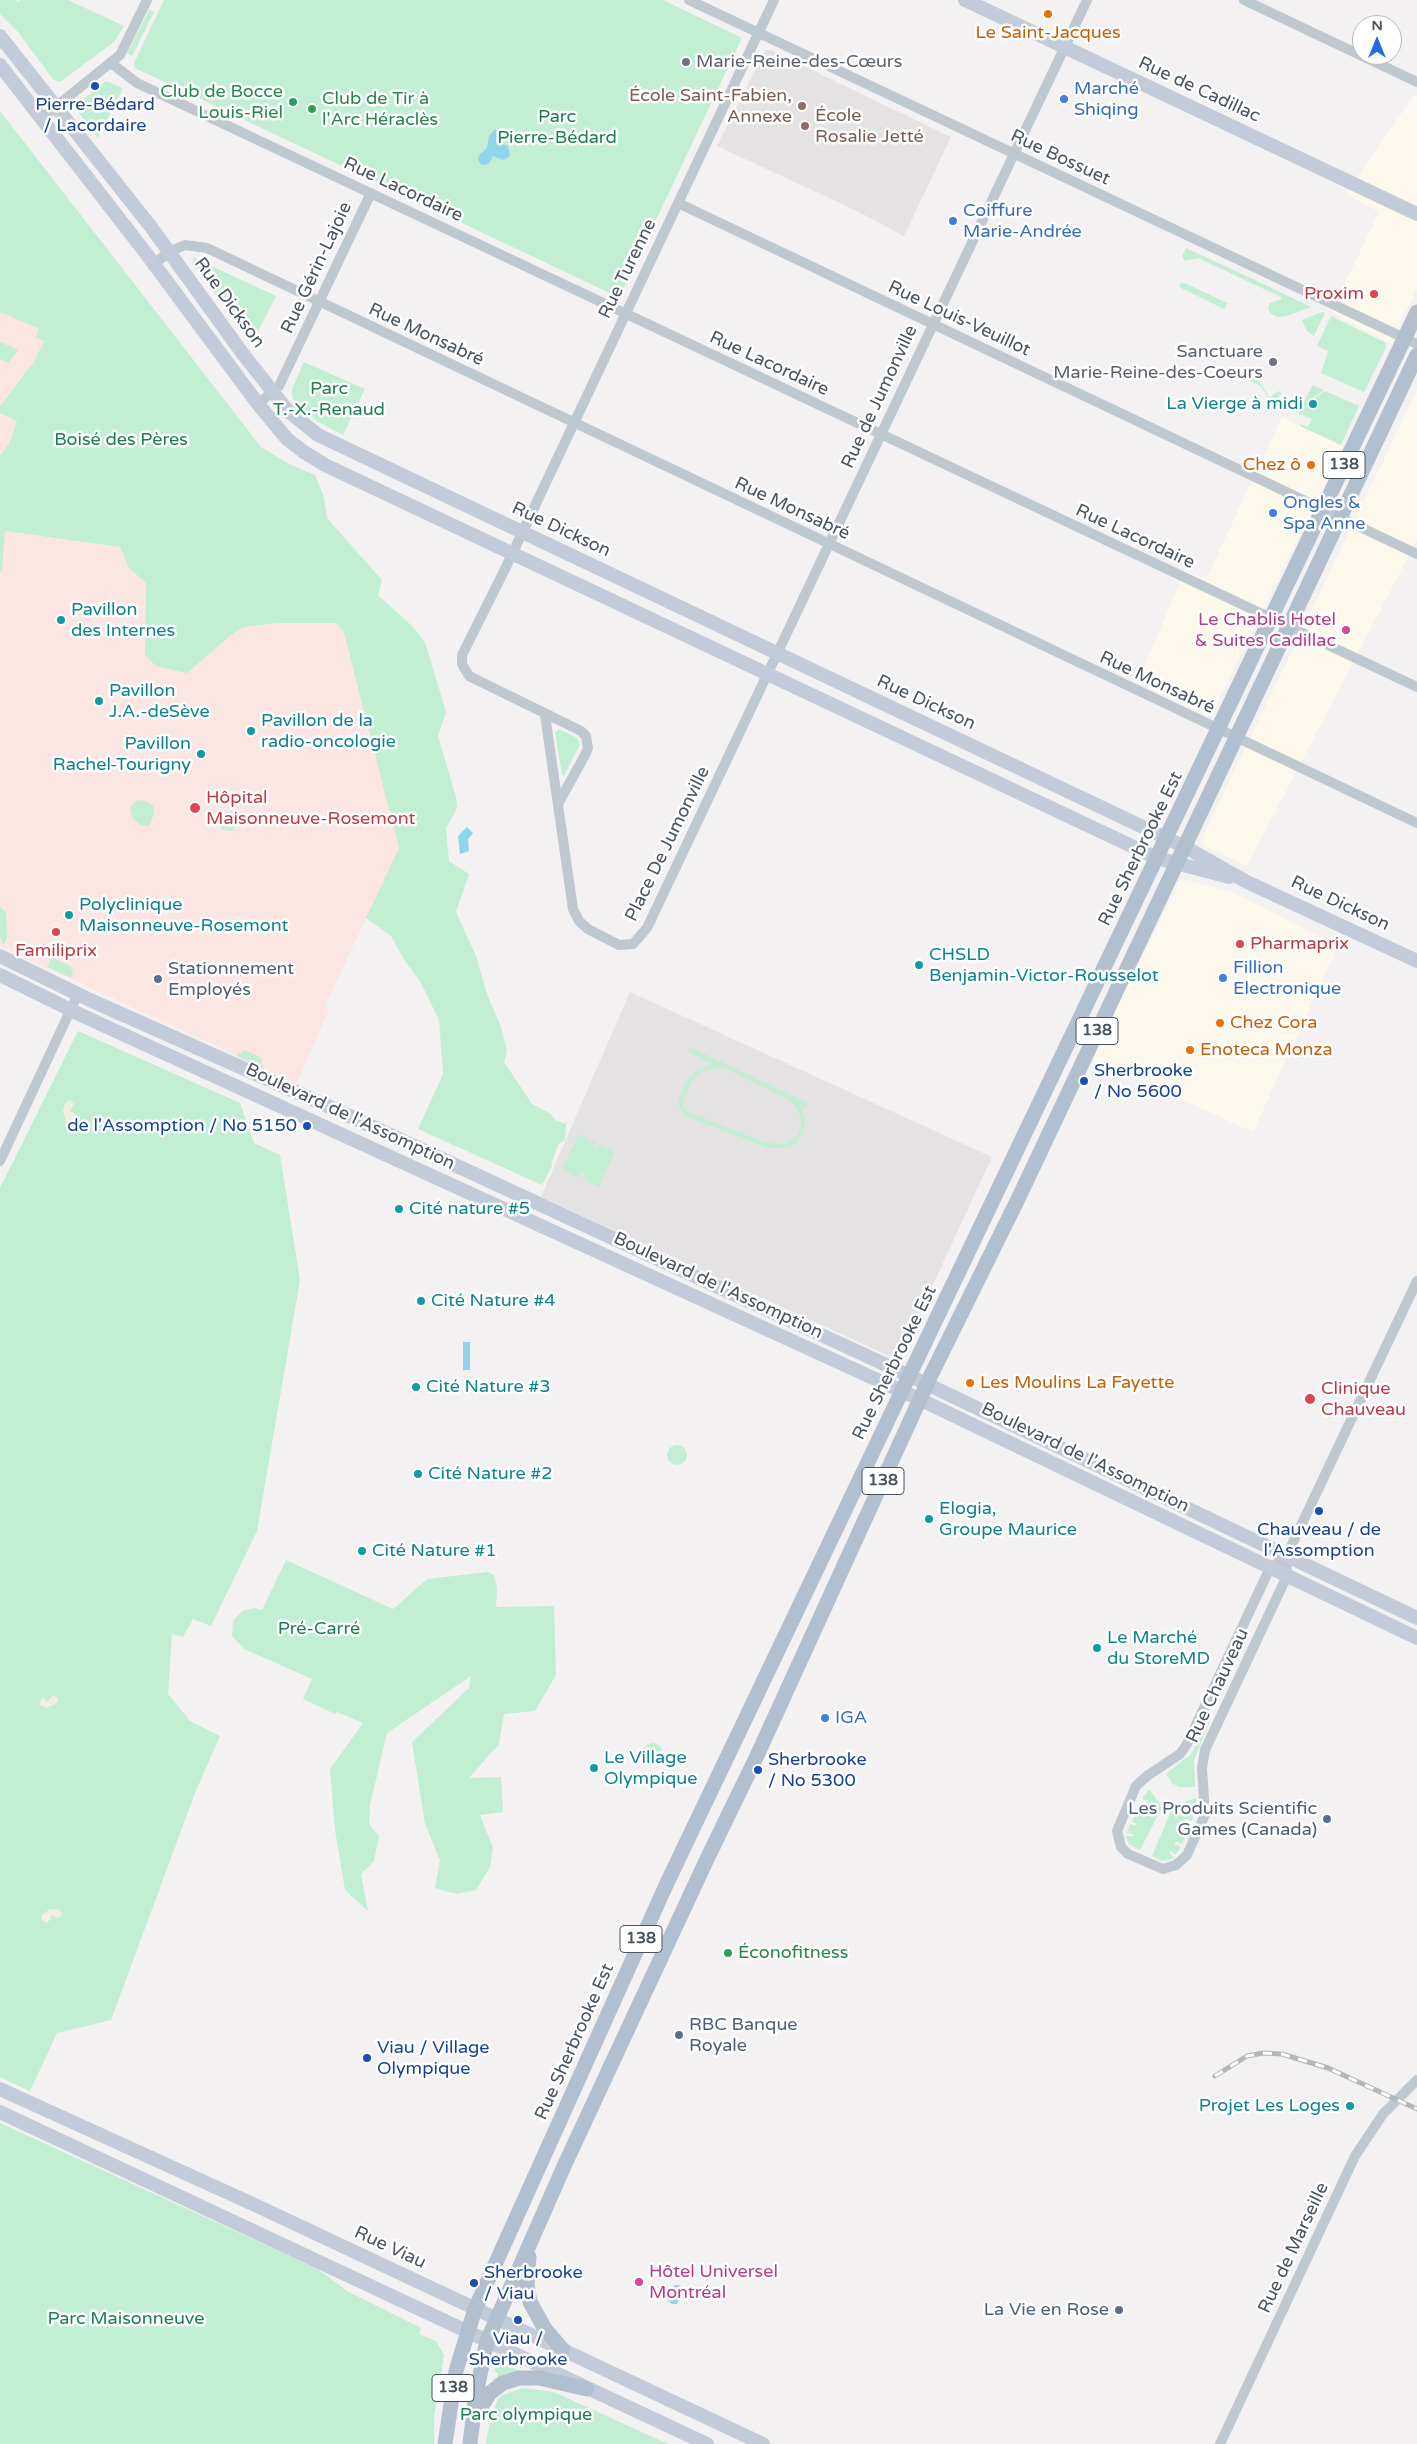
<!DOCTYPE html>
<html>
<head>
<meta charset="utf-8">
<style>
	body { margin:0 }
	#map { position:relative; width:1417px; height:2444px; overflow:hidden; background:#f3f1f1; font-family:"Varela Round",sans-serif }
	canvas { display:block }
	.north { position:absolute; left:1352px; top:15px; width:50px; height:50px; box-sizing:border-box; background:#fff; border:1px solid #b6babf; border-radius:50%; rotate:0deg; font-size:14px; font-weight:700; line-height:20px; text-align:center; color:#49535e }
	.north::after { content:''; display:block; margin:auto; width:18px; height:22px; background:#1f6ddf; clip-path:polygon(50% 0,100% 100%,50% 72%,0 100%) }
</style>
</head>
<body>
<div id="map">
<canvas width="1417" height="2444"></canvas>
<div class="north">N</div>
</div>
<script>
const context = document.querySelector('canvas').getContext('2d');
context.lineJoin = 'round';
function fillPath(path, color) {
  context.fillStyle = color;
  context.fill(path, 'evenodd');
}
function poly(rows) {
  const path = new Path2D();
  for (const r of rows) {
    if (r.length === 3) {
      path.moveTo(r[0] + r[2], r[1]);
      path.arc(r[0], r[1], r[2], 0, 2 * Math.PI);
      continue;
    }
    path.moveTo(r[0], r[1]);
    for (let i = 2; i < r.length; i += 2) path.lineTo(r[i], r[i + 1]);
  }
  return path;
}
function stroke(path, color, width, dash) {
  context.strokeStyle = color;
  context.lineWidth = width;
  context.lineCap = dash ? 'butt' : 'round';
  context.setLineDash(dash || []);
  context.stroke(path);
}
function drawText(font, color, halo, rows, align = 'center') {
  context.font = font + ' "Varela Round",sans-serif';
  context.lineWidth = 5;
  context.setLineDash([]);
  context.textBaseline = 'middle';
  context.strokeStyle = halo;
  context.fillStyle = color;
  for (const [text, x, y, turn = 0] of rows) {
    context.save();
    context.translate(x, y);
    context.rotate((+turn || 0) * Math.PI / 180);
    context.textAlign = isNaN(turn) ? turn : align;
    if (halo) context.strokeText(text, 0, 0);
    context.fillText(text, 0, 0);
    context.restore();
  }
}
fillPath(poly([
	[1414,95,1417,96,1417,288,1391,344,1331,312,1379,212,1346,194],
	[1417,390,1417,540,1247,866,1205,846,1202,841,1203,836],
	[1282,417,1343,446,1211,717,1137,683,1185,571,1206,579],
	[1181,879,1232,892,1338,946,1253,1132,1091,1058]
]), '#fcf8ec');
fillPath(poly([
	[765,50,770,50,951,137,904,236,857,211,717,146],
	[630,992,992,1157,898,1360,541,1197]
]), '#e4e2e3');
fillPath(poly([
	[0,312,40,330,44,341,33,363,0,405],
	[0,413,17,421,9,444,0,456],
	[4,531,120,547,129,568,146,583,145,655,232,634,244,627,278,623,337,623,344,633,381,769,399,848,325,1006,329,1009,297,1083,0,946,0,572,2,571]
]), '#fbe6e3');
fillPath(poly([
	[0,0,16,0,18,2,21,0,68,0,124,26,114,42,60,82,53,79,18,32,0,14],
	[164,0,663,0,740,37,741,40,621,294,616,296,135,68,134,63],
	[149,10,154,12,132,56,127,53],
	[106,81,123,88,98,138,78,112,76,105],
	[0,111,261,447,289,464,315,475,324,497,327,518,382,580,378,595,413,627,425,642,446,712,438,736,456,797,457,808,446,828,449,861,469,874,456,912,476,956,487,994,501,1027,507,1051,504,1062,532,1104,551,1114,555,1120,566,1124,565,1140,558,1145,551,1164,552,1166,542,1185,418,1129,443,1074,439,1020,420,981,405,961,391,936,366,918,399,848,344,633,337,623,278,623,244,627,232,634,187,673,156,666,145,655,146,583,129,568,120,547,5,531,2,571,0,572,0,456,9,444,17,421,0,413,0,406,33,363,44,341,36,337,39,329,0,312],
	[1186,248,1253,279,1311,307,1287,316,1277,317,1270,313,1268,308,1270,303,1282,299,1281,297,1198,258,1185,261,1182,256],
	[194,258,276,296,252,343,192,263],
	[1181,283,1185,283,1227,303,1224,309,1179,287],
	[1322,312,1325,313,1314,336,1307,331,1302,320],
	[1331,316,1386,343,1386,348,1364,392,1321,373,1328,351,1317,346],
	[0,342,18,350,8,363,0,359],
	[304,362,365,389,343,435,318,422,292,398,292,389],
	[1249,372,1256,376,1269,397,1279,391,1282,394,1273,401,1268,398,1261,386,1246,379],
	[1313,385,1324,390,1308,402,1311,409,1316,409,1315,406,1319,404,1315,398,1325,391,1359,406,1341,445,1300,426,1301,424,1308,427,1312,419,1298,413],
	[559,729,577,738,580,744,564,776,562,774,555,732],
	[137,800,146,801,153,806,154,814,149,826,141,826,132,817,130,807],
	[237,811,245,813,232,831,222,829,218,823,220,816,226,812],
	[0,907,6,913,7,939,3,945,0,936],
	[52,957,70,966,73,973,71,978,47,967],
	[78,1031,240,1103,254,1143,280,1155,300,1280,257,1531,211,1626,193,1619,183,1637,172,1634,168,1694,190,1721,220,1736,195,1793,111,2020,57,2033,30,2091,0,2077,0,1188],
	[690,1047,808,1103,806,1108,800,1105,805,1117,805,1127,797,1143,786,1148,768,1148,685,1116,678,1104,684,1085,695,1071,713,1064,688,1052],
	[719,1068,726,1069,789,1100,796,1107,801,1119,801,1128,797,1136,784,1144,767,1143,688,1112,684,1109,683,1103,691,1082,703,1071],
	[244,1050,260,1057,264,1069,236,1056],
	[579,1134,595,1142,592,1148,596,1150,599,1144,615,1152,599,1187,582,1179,585,1172,581,1171,578,1177,562,1169],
	[677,1455,10],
	[286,1560,393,1609,427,1579,488,1572,494,1575,497,1588,496,1607,554,1606,556,1675,535,1711,504,1714,499,1744,469,1778,501,1777,503,1812,480,1815,493,1848,490,1867,476,1890,457,1894,435,1888,440,1860,425,1824,412,1742,469,1688,471,1676,387,1733,370,1805,369,1824,379,1836,374,1861,361,1874,368,1911,345,1890,335,1830,330,1769,363,1723,337,1712,335,1714,303,1699,312,1679,244,1649,232,1636,233,1621,242,1611,255,1608,262,1610],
	[1208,1720,1210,1721,1194,1760,1195,1787,1179,1787,1172,1783,1166,1774,1191,1754],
	[653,1752,9],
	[1149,1789,1162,1807,1140,1850,1129,1844,1126,1836,1133,1836,1133,1834,1127,1833,1130,1824,1136,1826,1137,1824,1132,1821,1136,1813,1141,1815,1142,1812,1137,1810,1141,1802,1147,1804,1148,1801,1142,1799],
	[1196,1798,1196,1809,1178,1810,1178,1804],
	[1195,1810,1192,1821,1186,1819,1185,1822,1191,1824,1187,1832,1181,1830,1180,1833,1186,1836,1182,1844,1176,1841,1174,1844,1181,1847,1180,1849,1175,1855,1171,1851,1169,1852,1174,1858,1162,1861,1152,1856,1171,1811],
	[0,2123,318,2269,347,2291,421,2328,419,2334,436,2341,444,2355,434,2416,434,2444,0,2444],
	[497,2361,498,2361,524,2373,493,2383,493,2378,497,2379,498,2373,494,2371],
	[523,2388,554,2392,668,2444,486,2444,490,2420,498,2399,502,2395]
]), '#c2eed4');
fillPath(poly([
	[70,1100,74,1104,70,1111,75,1114,76,1118,75,1123,70,1124,66,1122,63,1111,65,1103],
	[53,1695,58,1699,56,1704,47,1708,40,1705,41,1699,44,1698,47,1702],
	[50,1909,58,1909,63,1914,58,1918,51,1915,49,1921,46,1923,42,1920,42,1915]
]), '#f3eee3');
fillPath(poly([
	[495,129,505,137,498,143,508,146,510,156,503,160,493,156,489,164,482,165,478,160,479,155,487,148,489,136],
	[467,827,473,833,468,839,469,851,460,854,458,836],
	[463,1342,470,1342,470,1370,463,1370],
	[674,2285,679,2285,683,2289,677,2304,672,2304,667,2300]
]), '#90d5ea');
stroke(poly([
	[689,0,1417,344],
	[1244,0,1417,82],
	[111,63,137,83,1417,687],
	[42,118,120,55,147,0],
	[678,203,1417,554],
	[154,264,169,252,185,245,207,248,1417,823],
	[258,404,279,386,371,193],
	[545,715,573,909,579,921,588,929,619,945,633,944,647,928,1087,0],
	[558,804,585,755,588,748,586,736,581,731,469,676,462,664,462,655,506,567,774,0],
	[0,1161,78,994],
	[1286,1557,1270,1568,1187,1744,1180,1754,1147,1776,1136,1786,1117,1831,1121,1847,1128,1854,1163,1869,1176,1865,1187,1855,1205,1815,1202,1768,1205,1750,1287,1576,1286,1557,1417,1281],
	[1220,2444,1355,2156,1383,2114,1417,2080]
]), '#bfc8cf', 10);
stroke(poly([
	[965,0,1417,214],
	[0,36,151,227,243,354,288,411,318,435,1185,847,1247,882,1417,961],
	[0,65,145,252,258,404,287,439,304,452,325,465,1157,858,1229,877],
	[0,956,90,1000,332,1108,910,1376,1417,1618],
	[0,975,83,1016,921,1400,1417,1638],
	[0,2089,255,2205,763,2444],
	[0,2112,707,2444]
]), '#c2cbd7', 14);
stroke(poly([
	[529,2257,527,2285,530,2302,545,2329,563,2350],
	[476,2415,490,2393,503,2383,519,2378,539,2378,587,2389],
	[445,2444,456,2371,475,2309,667,1883,1417,312],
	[470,2444,476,2394,487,2341,565,2164,707,1859,755,1760,931,1375,1018,1199,1417,355]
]), '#b2bfce', 15);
const rail = poly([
	[1215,2076,1247,2056,1263,2053,1282,2054,1328,2068,1417,2109]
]);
stroke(rail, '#b3b6bb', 5);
stroke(rail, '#fff', 3, [9]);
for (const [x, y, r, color] of [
	[1048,14,5,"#e8710a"],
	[686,62,5,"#6b7280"],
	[95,86,5,"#1a4fb4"],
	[1064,99,5,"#3f7fe0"],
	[293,102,5,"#2e9e5b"],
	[802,106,5,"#8d6e63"],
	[312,109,5,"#2e9e5b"],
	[805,126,5,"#8d6e63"],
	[953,221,5,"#3f7fe0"],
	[1374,294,5,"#e0444e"],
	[1273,362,5,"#6b7280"],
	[1313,404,5,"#0f9aa8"],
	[1311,465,5,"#e8710a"],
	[1273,513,5,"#3f7fe0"],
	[61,620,5,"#0f9aa8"],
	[1346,630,5,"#d1479c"],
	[99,701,5,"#0f9aa8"],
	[251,731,5,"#0f9aa8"],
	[201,754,5,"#0f9aa8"],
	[195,808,6,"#e0444e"],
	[69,915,5,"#0f9aa8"],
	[56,932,5,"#e0444e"],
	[1240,944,5,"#e0444e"],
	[919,965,5,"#0f9aa8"],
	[1223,978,5,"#3f7fe0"],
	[158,979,5,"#5c6f8a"],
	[1220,1023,5,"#e8710a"],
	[1190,1050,5,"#e8710a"],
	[1084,1081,5,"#1a4fb4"],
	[307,1126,5,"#1a4fb4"],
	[399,1209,5,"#0f9aa8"],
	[421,1301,5,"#0f9aa8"],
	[970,1383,5,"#e8710a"],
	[416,1387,5,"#0f9aa8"],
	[1310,1399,6,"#e0444e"],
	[418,1474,5,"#0f9aa8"],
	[1319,1511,5,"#1a4fb4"],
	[929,1519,5,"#0f9aa8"],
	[362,1551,5,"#0f9aa8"],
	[1097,1648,5,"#0f9aa8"],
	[825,1718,5,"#3f7fe0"],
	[594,1768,5,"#0f9aa8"],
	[758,1770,5,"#1a4fb4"],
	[1327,1819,5,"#5c6f8a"],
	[728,1953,5,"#2e9e5b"],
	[679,2035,5,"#5c6f8a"],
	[367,2058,5,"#1a4fb4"],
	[1350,2106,5,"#0f9aa8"],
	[639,2282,5,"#d1479c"],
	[474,2283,5,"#1a4fb4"],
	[1119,2310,5,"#5c6f8a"],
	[518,2320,5,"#1a4fb4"]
]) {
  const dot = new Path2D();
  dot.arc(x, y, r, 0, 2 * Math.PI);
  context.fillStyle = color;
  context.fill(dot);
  stroke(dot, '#fff', 2);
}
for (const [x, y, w] of [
	[1344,465,42],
	[1097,1031,42],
	[883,1481,42],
	[641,1939,42],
	[453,2388,42]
]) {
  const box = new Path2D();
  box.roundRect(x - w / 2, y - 13.5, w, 27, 4);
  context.fillStyle = '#fff';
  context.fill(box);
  stroke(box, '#49535e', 1);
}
drawText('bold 16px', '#49535e', null, [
	["138",1344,465],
	["138",1097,1031],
	["138",883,1481],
	["138",641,1939],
	["138",453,2388]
]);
drawText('18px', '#c56008', '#fff', [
	["Le Saint-Jacques",1048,33,"center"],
	["Chez ô",1301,465,"right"],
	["Chez Cora",1230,1023],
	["Enoteca Monza",1200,1050],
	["Les Moulins La Fayette",980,1383]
], 'left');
drawText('18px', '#5b616d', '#fff', [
	["Marie-Reine-des-Cœurs",696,62],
	["Sanctuare",1263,352,"right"],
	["Marie-Reine-des-Coeurs",1263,373,"right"]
], 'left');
drawText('18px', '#366cbe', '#fff', [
	["Marché",1074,89],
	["Shiqing",1074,110],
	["Coiffure",963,211],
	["Marie-Andrée",963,232],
	["Ongles &",1283,503],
	["Spa Anne",1283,524],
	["Fillion",1233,968],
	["Electronique",1233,989],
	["IGA",835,1718]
], 'left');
drawText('18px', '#49535e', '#fff', [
	["Rue de Cadillac",1199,90,25],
	["Rue Bossuet",1060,158,25],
	["Rue Lacordaire",403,190,25],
	["Rue Gérin-Lajoie",317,268,-65],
	["Rue Turenne",628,269,-64],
	["Rue Dickson",229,303,54],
	["Rue Louis-Veuillot",959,319,25],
	["Rue Monsabré",426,335,25],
	["Rue Lacordaire",769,364,25],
	["Rue de Jumonville",880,397,-65],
	["Rue Monsabré",792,509,25],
	["Rue Dickson",561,530,25],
	["Rue Lacordaire",1135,537,25],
	["Rue Monsabré",1157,683,25],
	["Rue Dickson",926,703,25],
	["Place De Jumonville",668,844,-64],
	["Rue Sherbrooke Est",1141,849,-64],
	["Rue Dickson",1340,904,25],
	["Boulevard de l'Assomption",350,1117,25],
	["Boulevard de l'Assomption",718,1286,25],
	["Rue Sherbrooke Est",895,1363,-64],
	["Boulevard de l'Assomption",1085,1458,26],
	["Rue Chauveau",1218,1686,-65],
	["Rue Sherbrooke Est",575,2042,-66],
	["Rue Viau",390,2248,25],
	["Rue de Marseille",1294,2248,-65]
]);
drawText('18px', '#27864d', '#fff', [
	["Club de Bocce",283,92,"right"],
	["Louis-Riel",283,113,"right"],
	["Club de Tir à",322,99],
	["l'Arc Héraclès",322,120],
	["Éconofitness",738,1953]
], 'left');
drawText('18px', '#785e54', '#fff', [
	["École Saint-Fabien,",792,96],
	["Annexe",792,117],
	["École",815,116,"left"],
	["Rosalie Jetté",815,137,"left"]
], 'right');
drawText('18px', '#164399', '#fff', [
	["Pierre-Bédard",95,105,"center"],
	["/ Lacordaire",95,126,"center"],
	["Sherbrooke",1094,1071],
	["/ No 5600",1094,1092],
	["de l'Assomption / No 5150",297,1126,"right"],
	["Chauveau / de",1319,1530,"center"],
	["l'Assomption",1319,1551,"center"],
	["Sherbrooke",768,1760],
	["/ No 5300",768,1781],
	["Viau / Village",377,2048],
	["Olympique",377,2069],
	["Sherbrooke",484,2273],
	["/ Viau",484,2294],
	["Viau /",518,2339,"center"],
	["Sherbrooke",518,2360,"center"]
], 'left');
drawText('18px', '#1b7e4f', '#fff', [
	["Parc",557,117],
	["Pierre-Bédard",557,138],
	["Parc",329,389],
	["T.-X.-Renaud",329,410],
	["Boisé des Pères",121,440],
	["Pré-Carré",319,1629],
	["Parc Maisonneuve",126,2319],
	["Parc olympique",526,2415]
]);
drawText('18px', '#be3a42', '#fff', [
	["Proxim",1364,294,"right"],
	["Hôpital",206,798],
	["Maisonneuve-Rosemont",206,819],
	["Pharmaprix",1250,944],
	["Familiprix",56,951,"center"],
	["Clinique",1321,1389],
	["Chauveau",1321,1410]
], 'left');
drawText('18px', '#0d838f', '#fff', [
	["La Vierge à midi",1303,404,"right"],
	["Pavillon",71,610],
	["des Internes",71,631],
	["Pavillon",109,691],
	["J.A.-deSève",109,712],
	["Pavillon de la",261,721],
	["radio-oncologie",261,742],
	["Pavillon",191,744,"right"],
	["Rachel-Tourigny",191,765,"right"],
	["Polyclinique",79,905],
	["Maisonneuve-Rosemont",79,926],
	["CHSLD",929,955],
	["Benjamin-Victor-Rousselot",929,976],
	["Cité nature #5",409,1209],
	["Cité Nature #4",431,1301],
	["Cité Nature #3",426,1387],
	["Cité Nature #2",428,1474],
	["Elogia,",939,1509],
	["Groupe Maurice",939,1530],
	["Cité Nature #1",372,1551],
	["Le Marché",1107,1638],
	["du StoreMD",1107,1659],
	["Le Village",604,1758],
	["Olympique",604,1779],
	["Projet Les Loges",1340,2106,"right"]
], 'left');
drawText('18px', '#b23c85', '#fff', [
	["Le Chablis Hotel",1336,620],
	["& Suites Cadillac",1336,641],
	["Hôtel Universel",649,2272,"left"],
	["Montréal",649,2293,"left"]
], 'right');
drawText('18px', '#4e5e75', '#fff', [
	["Stationnement",168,969],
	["Employés",168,990],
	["Les Produits Scientific",1317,1809,"right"],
	["Games (Canada)",1317,1830,"right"],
	["RBC Banque",689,2025],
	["Royale",689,2046],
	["La Vie en Rose",1109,2310,"right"]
], 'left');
</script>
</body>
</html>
